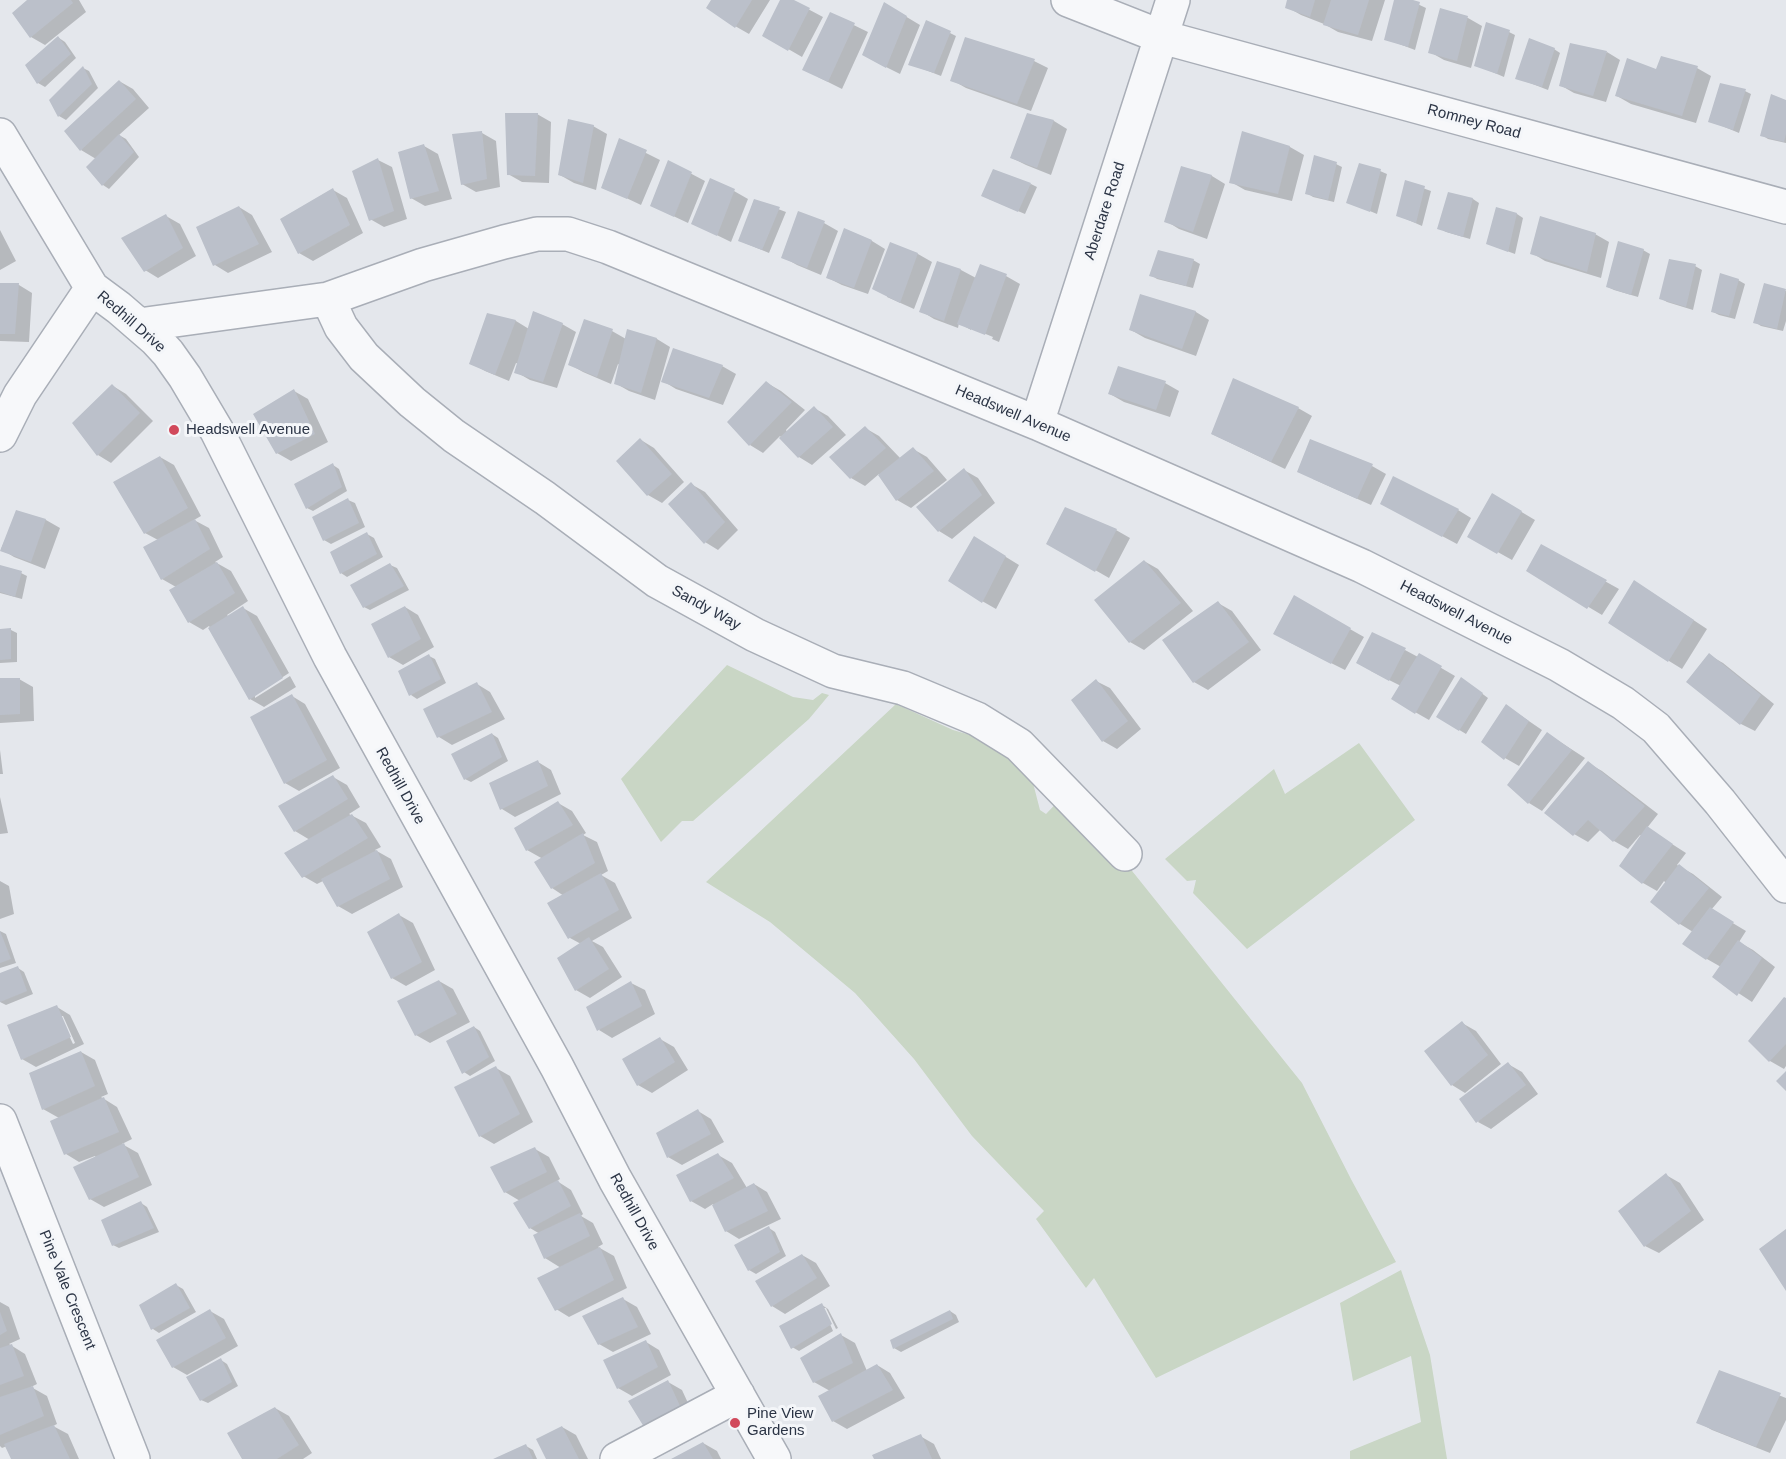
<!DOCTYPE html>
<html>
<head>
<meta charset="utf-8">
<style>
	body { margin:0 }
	canvas { display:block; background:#e4e7ec }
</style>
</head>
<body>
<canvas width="1786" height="1459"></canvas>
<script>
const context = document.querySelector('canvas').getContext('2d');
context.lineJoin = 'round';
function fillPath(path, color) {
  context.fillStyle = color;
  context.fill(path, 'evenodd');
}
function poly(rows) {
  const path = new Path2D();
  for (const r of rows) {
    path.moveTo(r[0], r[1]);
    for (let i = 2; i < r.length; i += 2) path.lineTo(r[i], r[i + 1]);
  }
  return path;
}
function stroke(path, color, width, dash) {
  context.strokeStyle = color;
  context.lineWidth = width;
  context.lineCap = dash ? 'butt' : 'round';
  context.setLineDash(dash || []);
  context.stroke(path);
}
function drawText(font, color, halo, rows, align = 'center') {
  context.font = font + ' Helvetica,sans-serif';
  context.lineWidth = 6;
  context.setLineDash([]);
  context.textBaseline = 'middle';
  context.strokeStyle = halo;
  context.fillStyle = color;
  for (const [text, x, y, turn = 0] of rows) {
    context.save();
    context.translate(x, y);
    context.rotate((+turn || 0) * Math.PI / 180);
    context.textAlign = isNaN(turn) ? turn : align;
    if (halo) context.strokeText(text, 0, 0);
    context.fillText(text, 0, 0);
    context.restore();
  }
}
fillPath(poly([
	[727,665,793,697,813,700,822,693,829,695,809,719,693,821,682,821,661,842,621,779],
	[896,704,953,730,984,739,1009,753,1033,783,1040,810,1046,814,1068,791,1302,1083,1352,1181,1396,1262,1156,1378,1094,1278,1086,1288,1036,1219,1044,1211,972,1136,914,1059,855,993,770,922,706,882],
	[1359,743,1415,820,1247,949,1193,893,1196,880,1187,881,1165,859,1274,769,1285,794],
	[1401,1270,1430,1355,1447,1459,1350,1459,1350,1451,1421,1422,1411,1356,1353,1381,1340,1303]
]), '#c9d6c5');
fillPath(poly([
	[29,0,79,0,86,12,45,45,31,37],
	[712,0,770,0,749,34,735,26],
	[782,0,791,0,823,17,802,57,764,35],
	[1289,0,1385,0,1372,41,1338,32,1324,24,1301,15,1287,7],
	[1396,0,1409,0,1426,8,1415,50,1386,39],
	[885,4,920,25,900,74,878,63],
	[1441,10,1468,18,1482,26,1471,68,1444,60,1430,52],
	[831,14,868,32,842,89,818,77],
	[1509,32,1515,35,1504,77,1476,65],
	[950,33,956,36,941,76,910,64],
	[59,38,65,42,76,58,45,87,38,83,27,65],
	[966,39,1034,61,1048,68,1031,111,966,88,952,80],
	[1554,49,1560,53,1548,90,1517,78],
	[1607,52,1620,60,1606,102,1574,93,1560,85],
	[83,68,89,71,98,88,66,120,59,116,50,100],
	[1697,68,1711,76,1696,123,1631,104,1617,96,1657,71],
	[119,81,133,89,149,108,119,135,126,139,139,157,109,189,103,185,96,159,81,150],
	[1745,91,1751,94,1739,133,1710,121],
	[1786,101,1786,143,1768,139,1762,135],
	[537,114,551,122,549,183,522,182,508,174],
	[1028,115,1054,121,1067,129,1051,175,1026,165,1012,158],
	[593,126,607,134,596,190,574,183,560,175],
	[482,133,496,141,500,187,476,192,462,184],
	[1243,133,1290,147,1304,155,1292,201,1245,190,1231,182],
	[620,140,660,160,641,205,603,187],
	[424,146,438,154,452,199,425,206,411,198],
	[378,160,392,167,407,219,384,227,370,219],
	[669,162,705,181,688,223,652,206],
	[1336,164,1342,167,1334,202,1313,197,1307,193],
	[1182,168,1212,176,1225,184,1207,239,1179,229,1166,221],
	[1380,171,1387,174,1377,214,1348,202],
	[1406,182,1431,191,1422,226,1397,215],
	[1031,184,1037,187,1025,214,989,199],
	[333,190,347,198,363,233,313,261,299,253],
	[734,191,748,199,731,242,692,223],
	[1449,194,1473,199,1479,203,1470,239,1446,232,1439,228],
	[754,200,786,212,769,253,740,241],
	[239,207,252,215,272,252,228,273,215,265,198,228],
	[1497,209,1517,214,1523,218,1515,254,1488,244],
	[166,216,180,224,196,256,158,278,145,270],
	[824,223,838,231,821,275,797,265,783,257],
	[0,230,16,261,0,270],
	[845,230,872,241,885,249,868,294,842,285,828,278],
	[1595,234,1609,242,1601,278,1545,261,1532,253],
	[891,244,918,254,932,262,914,309,887,297],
	[1643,250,1650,254,1638,297,1614,290,1608,287],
	[1193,260,1200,264,1193,288,1157,279,1151,275],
	[938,263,961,270,976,278,981,266,1006,276,1020,284,999,342,992,339,993,337,971,328,971,330,959,323,958,328,934,319,921,311],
	[1695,266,1702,270,1693,310,1667,302,1660,298],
	[1738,280,1745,284,1735,319,1719,315,1713,312],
	[0,285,19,285,32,293,29,342,0,341],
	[1765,285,1786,291,1786,321,1783,331,1761,326,1755,322],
	[1141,296,1196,312,1209,320,1196,356,1145,338,1131,330],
	[488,315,516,321,529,329,562,324,576,332,557,388,530,380,516,372,519,364,516,363,509,381,485,371,471,363],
	[612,331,626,339,657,339,670,347,655,400,629,391,615,383,620,365,618,364,611,384,583,372,569,364],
	[722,366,736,374,723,405,676,389,663,381],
	[767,383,781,391,805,410,786,430,787,432,814,408,828,416,846,435,812,465,799,457,780,436,763,453,750,445],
	[1165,383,1179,391,1170,417,1124,402,1110,394],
	[113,386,126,394,153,421,111,463,98,455],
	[294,391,308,399,328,442,291,461,277,453],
	[1298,408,1312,416,1285,469,1212,434],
	[865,428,879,436,901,459,913,449,927,457,947,480,911,508,897,500,879,474,865,486,851,478],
	[641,440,654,448,684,482,662,503,648,495,619,461],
	[160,457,174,465,201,516,194,520,209,528,223,557,215,562,231,571,248,601,227,615,229,617,243,608,257,616,289,673,255,695,255,698,290,676,296,687,264,707,250,699,209,626,203,630,189,622,176,587,162,579,158,540,145,533],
	[333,465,339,469,347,491,313,511,307,508],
	[1372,466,1386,474,1371,505,1313,479],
	[964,470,978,478,995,503,952,539,939,531],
	[691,484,705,492,738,530,718,550,705,542],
	[1493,495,1535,520,1512,560,1469,536],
	[348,500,355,503,365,527,331,544,324,540],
	[1458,510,1471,518,1457,544,1395,511],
	[17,512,46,520,60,528,45,569,14,557,1,549],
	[1116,530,1130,538,1109,578,1048,543],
	[367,534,374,538,383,557,347,577,341,573],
	[988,546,1019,565,996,609,982,601],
	[1542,546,1619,589,1602,615,1528,571],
	[1144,561,1158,569,1193,611,1144,650,1130,642],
	[390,565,397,568,409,590,370,610,364,607],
	[0,567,21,573,27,576,22,599,0,593],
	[1648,590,1707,629,1682,669,1669,661],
	[1295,598,1364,637,1345,670,1289,642],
	[1218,603,1232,611,1261,650,1208,690,1194,682,1164,641],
	[405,607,418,615,434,647,403,665,389,657],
	[0,630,11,630,17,633,17,662,0,663],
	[1405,650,1418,657,1419,655,1455,676,1429,720,1415,712,1401,686,1371,671],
	[1709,655,1723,663,1774,704,1755,731,1741,724,1689,682],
	[429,656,435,659,446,683,417,699,411,695],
	[0,679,19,679,33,687,34,721,0,723],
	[1096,681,1110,688,1141,729,1117,749,1103,741,1073,701],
	[1468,683,1488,698,1466,734,1438,717],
	[477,684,490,692,505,719,452,745,439,737,425,709],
	[292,696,305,704,340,768,299,791,285,783],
	[1507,706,1542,730,1519,766,1505,758,1483,741],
	[492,734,498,738,508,761,471,782,465,779],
	[1548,734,1585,758,1542,811,1529,803],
	[0,750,3,774,0,774],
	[538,762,551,770,561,794,515,817,502,809,491,784],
	[1588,763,1602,771,1658,814,1647,828,1686,853,1677,865,1693,874,1722,897,1711,910,1746,931,1739,942,1753,950,1775,967,1752,1002,1714,977,1721,967,1707,959,1693,932,1680,924,1653,901,1666,883,1664,881,1657,891,1643,883,1621,866,1642,836,1640,835,1628,849,1614,841,1601,829,1588,842,1574,834],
	[333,777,347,785,360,807,349,814,366,823,381,847,375,850,391,859,403,887,352,914,338,906,323,881,317,884,303,876,310,840,295,831],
	[0,797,8,833,0,834],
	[558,803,572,811,586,833,583,835,597,842,608,871,601,875,615,883,632,918,592,941,603,947,622,977,590,998,576,990,581,944,570,938,564,896,552,888,543,859,527,850],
	[0,881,9,886,14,914,0,919],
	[399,915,413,923,435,970,406,986,392,978],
	[0,931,6,934,16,963,0,968],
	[18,968,24,972,33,994,6,1005,0,1002,0,975],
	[439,981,453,989,470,1022,430,1043,416,1035],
	[631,983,645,990,655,1014,612,1038,599,1030],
	[1786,999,1786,1066,1784,1069,1770,1061,1750,1041],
	[57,1007,70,1015,84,1044,36,1067,22,1059],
	[60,1016,63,1016,75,1043,73,1044],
	[1462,1023,1476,1031,1501,1064,1465,1093,1452,1085],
	[474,1027,480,1031,495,1061,470,1076,464,1072],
	[660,1039,674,1047,688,1070,652,1093,638,1085],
	[81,1052,95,1060,108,1094,101,1097,117,1107,132,1139,122,1144,138,1153,152,1185,104,1207,90,1199,96,1158,95,1156,79,1162,66,1154,52,1122,59,1118,43,1109],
	[1508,1064,1522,1072,1538,1094,1491,1129,1478,1122],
	[496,1068,510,1076,533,1122,494,1144,480,1136],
	[698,1111,711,1119,724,1142,682,1165,668,1157],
	[535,1149,549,1157,560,1179,557,1181,571,1190,583,1214,581,1216,593,1223,603,1244,598,1247,614,1256,627,1288,569,1317,556,1309,561,1268,545,1258,540,1234,530,1228,520,1201,505,1192],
	[718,1155,732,1163,747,1188,754,1184,767,1192,781,1219,739,1239,726,1231,713,1204,705,1209,691,1201],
	[1666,1175,1680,1183,1704,1220,1659,1253,1645,1246],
	[141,1203,147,1207,159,1232,119,1248,113,1245],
	[769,1228,775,1232,786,1256,756,1274,749,1270],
	[802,1255,816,1263,830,1286,785,1314,772,1306],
	[176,1285,183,1289,196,1312,159,1333,153,1329,141,1306],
	[623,1299,637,1307,651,1334,613,1352,599,1344],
	[0,1302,9,1307,20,1339,9,1344,25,1354,37,1384,31,1387,47,1396,57,1424,53,1426,68,1434,79,1459,12,1459,7,1446,2,1448,0,1446],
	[822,1305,828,1309,838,1328,836,1329,826,1308,823,1308,833,1331,799,1351,792,1347],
	[210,1311,224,1319,238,1346,187,1375,173,1367],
	[950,1311,956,1315,959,1322,901,1352,894,1348],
	[841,1335,855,1343,867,1371,877,1365,890,1373,905,1398,847,1429,833,1421,830,1391,814,1382],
	[646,1342,659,1350,671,1375,632,1396,618,1388],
	[221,1360,227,1364,238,1386,208,1403,201,1400],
	[1720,1372,1786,1398,1786,1420,1770,1453,1712,1430,1698,1422],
	[668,1382,682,1390,694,1416,659,1434],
	[275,1408,289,1416,312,1453,303,1459,244,1459],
	[562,1427,576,1435,588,1459,548,1459],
	[920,1436,934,1444,941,1459,876,1459],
	[703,1443,717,1451,721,1459,674,1459],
	[526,1446,533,1450,537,1459,499,1459]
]), '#0003');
fillPath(poly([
	[27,0,71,0,73,3,30,38,12,13],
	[711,0,752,0,735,28,706,8],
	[780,0,794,0,810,8,788,51,762,36],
	[1287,0,1315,0,1310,17,1285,8],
	[1331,0,1369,0,1358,35,1323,25],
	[1394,0,1413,0,1420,2,1408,47,1384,40],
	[884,2,907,16,886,68,862,55],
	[1440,8,1468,16,1457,61,1428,53],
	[830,12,855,23,828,82,802,70],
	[926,20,951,31,934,73,908,65],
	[1486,22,1510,30,1497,74,1474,66],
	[58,36,71,54,37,84,25,65],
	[965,37,1035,59,1017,104,950,81],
	[1529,38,1555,48,1542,87,1515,79],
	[1570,43,1607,51,1593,96,1559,86],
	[1661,56,1698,66,1682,116,1615,96,1627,58,1656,69],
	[83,66,92,84,58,117,49,100],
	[119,80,136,99,80,151,64,131],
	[1720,83,1746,89,1733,130,1708,122],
	[1771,94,1786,100,1786,134,1784,142,1760,136],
	[505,113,538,113,535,176,507,175],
	[1027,113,1054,120,1037,168,1010,158],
	[568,119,594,125,583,183,558,175],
	[482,131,487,179,461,185,452,134],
	[1242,131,1290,146,1278,194,1229,183],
	[119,134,134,152,102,186,86,167],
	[619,138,647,150,627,199,601,188],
	[424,144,439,191,410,199,398,152],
	[1314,155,1337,162,1328,200,1305,194],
	[378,158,394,211,369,221,352,171],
	[668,160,692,172,674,217,650,206],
	[1359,163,1381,169,1370,212,1346,203],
	[1181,166,1212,175,1193,232,1164,222],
	[993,169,1031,183,1018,212,981,196],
	[710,178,735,189,717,236,691,224],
	[1405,180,1425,186,1416,223,1396,216],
	[333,188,350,225,298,254,280,219],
	[1448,192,1473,198,1463,237,1437,229],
	[754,199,780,207,762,250,738,241],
	[239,206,259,244,213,266,196,227],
	[1496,207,1517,213,1508,252,1486,244],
	[798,211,825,221,807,268,781,258],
	[166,214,183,248,144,272,121,238],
	[1540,216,1596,233,1587,272,1530,254],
	[844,228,872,240,854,288,826,278],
	[1618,241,1644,249,1631,295,1606,287],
	[890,242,918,253,900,303,872,289],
	[1158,250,1194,259,1186,286,1149,276],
	[1669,259,1696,264,1686,307,1659,299],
	[937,261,961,269,944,321,919,312],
	[980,264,1007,274,985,335,957,324],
	[1720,273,1739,279,1729,316,1711,312],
	[0,283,19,283,15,334,0,334],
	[1764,283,1786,289,1777,329,1753,323],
	[1140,294,1196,311,1182,349,1129,330],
	[533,311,563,323,543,382,514,373],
	[487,313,516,320,495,375,469,364],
	[584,319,613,329,597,377,568,365],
	[627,329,657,338,641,393,614,384],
	[673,348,723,365,709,398,661,382],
	[1118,366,1166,381,1156,410,1108,394],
	[1233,378,1299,407,1271,462,1211,434],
	[766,381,792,402,749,446,727,422],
	[112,384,140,413,97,456,72,423],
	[294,389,315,434,276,454,253,414],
	[814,406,833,427,798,458,779,438],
	[865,426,886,448,850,479,829,457],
	[640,438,672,474,647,496,616,461],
	[1310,439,1373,464,1357,499,1297,472],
	[913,447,934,471,896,501,878,475],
	[160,456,188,508,144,534,113,482],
	[333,463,342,487,306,509,294,484],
	[964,468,982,495,938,532,916,507],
	[1393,476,1459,509,1442,537,1380,504],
	[691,482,725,522,704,544,668,504],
	[1492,493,1522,511,1497,554,1467,537],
	[348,498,359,523,323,541,312,517],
	[1065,507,1117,529,1095,572,1046,544],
	[16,510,46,519,31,562,0,551],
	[195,519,210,549,161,580,143,547],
	[367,532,377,554,340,574,330,552],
	[974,536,1006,556,982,603,948,581],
	[1541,544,1607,580,1587,609,1526,571],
	[1144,560,1181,603,1129,643,1094,600],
	[217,562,235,593,188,623,169,590],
	[390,563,404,586,363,608,350,585],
	[0,565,22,571,15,597,0,592],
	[1634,580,1694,620,1668,662,1608,623],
	[1294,595,1351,628,1331,664,1273,634],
	[1218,601,1249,642,1193,683,1162,640],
	[243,606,283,678,249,700,208,628],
	[405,606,421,639,388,658,371,624],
	[11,628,11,659,0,660,0,629],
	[1372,632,1406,648,1389,681,1356,663],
	[1419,653,1442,666,1415,714,1391,699],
	[1709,653,1761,695,1740,725,1686,682],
	[429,654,441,679,409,696,398,671],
	[1461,677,1483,693,1459,731,1436,717],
	[0,678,20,678,20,714,0,715],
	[1096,679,1128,721,1102,742,1071,700],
	[477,682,492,712,437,738,423,709],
	[292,694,327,760,284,784,250,717],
	[1506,704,1529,721,1504,760,1481,742],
	[1547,732,1572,750,1528,804,1507,785],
	[492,733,502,757,464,780,451,754],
	[538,760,548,786,500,810,489,783],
	[1588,761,1645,806,1613,842,1588,820,1573,836,1544,813],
	[333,775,348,799,294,832,278,806],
	[558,801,573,825,526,851,514,828],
	[352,814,368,838,302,878,284,853],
	[1647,826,1673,844,1642,884,1619,866],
	[583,833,595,863,551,889,534,862],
	[377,850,390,879,337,907,321,879],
	[1679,864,1709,888,1679,925,1650,902],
	[601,873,619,910,568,939,547,903],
	[1710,907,1734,922,1706,960,1682,944],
	[399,913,422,962,391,979,367,932],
	[0,931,11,959,0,963],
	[589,937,609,969,575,991,557,958],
	[1738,940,1762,958,1737,996,1712,977],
	[18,966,27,991,0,1002,0,973],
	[439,980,457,1014,415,1036,397,1001],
	[631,981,642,1006,597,1031,586,1007],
	[1784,997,1786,998,1786,1044,1769,1062,1748,1041],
	[57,1005,71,1037,21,1060,7,1025],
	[1462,1021,1488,1055,1451,1086,1424,1051],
	[474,1026,489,1057,462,1074,446,1041],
	[660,1037,675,1062,637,1086,622,1059],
	[81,1051,95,1086,42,1110,29,1073],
	[1508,1062,1526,1085,1476,1123,1459,1099],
	[496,1066,520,1114,479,1137,454,1087],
	[1786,1071,1786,1091,1776,1081],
	[104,1097,119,1132,64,1155,50,1121],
	[698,1109,711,1134,667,1158,656,1133],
	[124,1143,139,1177,89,1200,73,1167],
	[535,1147,547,1172,504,1193,490,1167],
	[718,1153,734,1178,690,1202,676,1175],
	[1666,1173,1691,1211,1644,1247,1618,1211],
	[558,1180,571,1206,529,1229,513,1203],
	[754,1183,768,1211,725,1232,712,1205],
	[141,1201,154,1228,112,1246,101,1220],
	[580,1213,590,1236,544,1259,533,1235],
	[769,1226,780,1252,748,1271,734,1245],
	[1786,1229,1786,1291,1759,1249],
	[600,1247,614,1280,555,1311,537,1278],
	[802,1254,817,1278,771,1307,755,1281],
	[176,1283,190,1308,151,1330,139,1305],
	[623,1297,638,1327,598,1345,582,1316],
	[822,1303,832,1324,791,1349,779,1326],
	[210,1309,226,1338,172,1368,156,1340],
	[950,1310,953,1319,893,1349,890,1340],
	[0,1312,7,1331,0,1335],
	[841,1333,853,1363,813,1383,800,1358],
	[646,1340,658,1367,617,1389,603,1360],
	[12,1344,24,1376,0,1385,0,1348],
	[221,1358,232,1382,200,1401,186,1377],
	[877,1364,893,1390,832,1422,818,1396],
	[1719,1370,1781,1393,1756,1447,1696,1423],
	[668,1380,681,1408,644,1427,628,1401],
	[33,1386,44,1416,0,1435,0,1397],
	[275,1407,299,1445,277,1459,242,1459,227,1433],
	[54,1425,70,1459,11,1459,4,1444],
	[562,1426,579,1459,546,1459,536,1439],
	[921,1434,932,1459,874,1459,872,1455],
	[703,1442,713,1459,671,1459],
	[526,1444,533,1459,493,1459]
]), '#bbc0ca');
const street = poly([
	[1068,0,1162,37,1786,207],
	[0,135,92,288,119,308,156,340,168,353,185,377,217,431,330,657,557,1067,615,1179,774,1459],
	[328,299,341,327,364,357,412,402,454,436,545,498,657,581,755,635,833,671,903,688,977,719,1019,745,1125,854],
	[139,325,328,299,423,265,504,242,537,234,568,234,608,247,1037,423,1362,566,1559,665,1623,703,1656,728,1720,802,1786,886],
	[1037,423,1173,0],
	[0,435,20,395,92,288],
	[0,1121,133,1459],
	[617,1459,738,1395]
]);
stroke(street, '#a9aeb7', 36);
stroke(street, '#f7f8fa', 33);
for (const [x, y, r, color] of [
	[174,430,6,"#d1495b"],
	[735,1423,6,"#d1495b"]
]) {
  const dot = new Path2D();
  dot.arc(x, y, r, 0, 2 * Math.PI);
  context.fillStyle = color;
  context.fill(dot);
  stroke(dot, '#f4f6f9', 2);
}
drawText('15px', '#2b3445', '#f4f6f9', [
	["Romney Road",1474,122,15],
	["Aberdare Road",1105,211,-72],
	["Redhill Drive",131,322,41],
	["Headswell Avenue",1013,414,23],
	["Sandy Way",706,608,29],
	["Headswell Avenue",1456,613,27],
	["Redhill Drive",400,786,61],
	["Redhill Drive",634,1212,61],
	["Pine Vale Crescent",67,1290,68]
]);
drawText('15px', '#2b3445', '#f4f6f9', [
	["Headswell Avenue",186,430],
	["Pine View",747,1414],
	["Gardens",747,1431]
], 'left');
</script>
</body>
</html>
